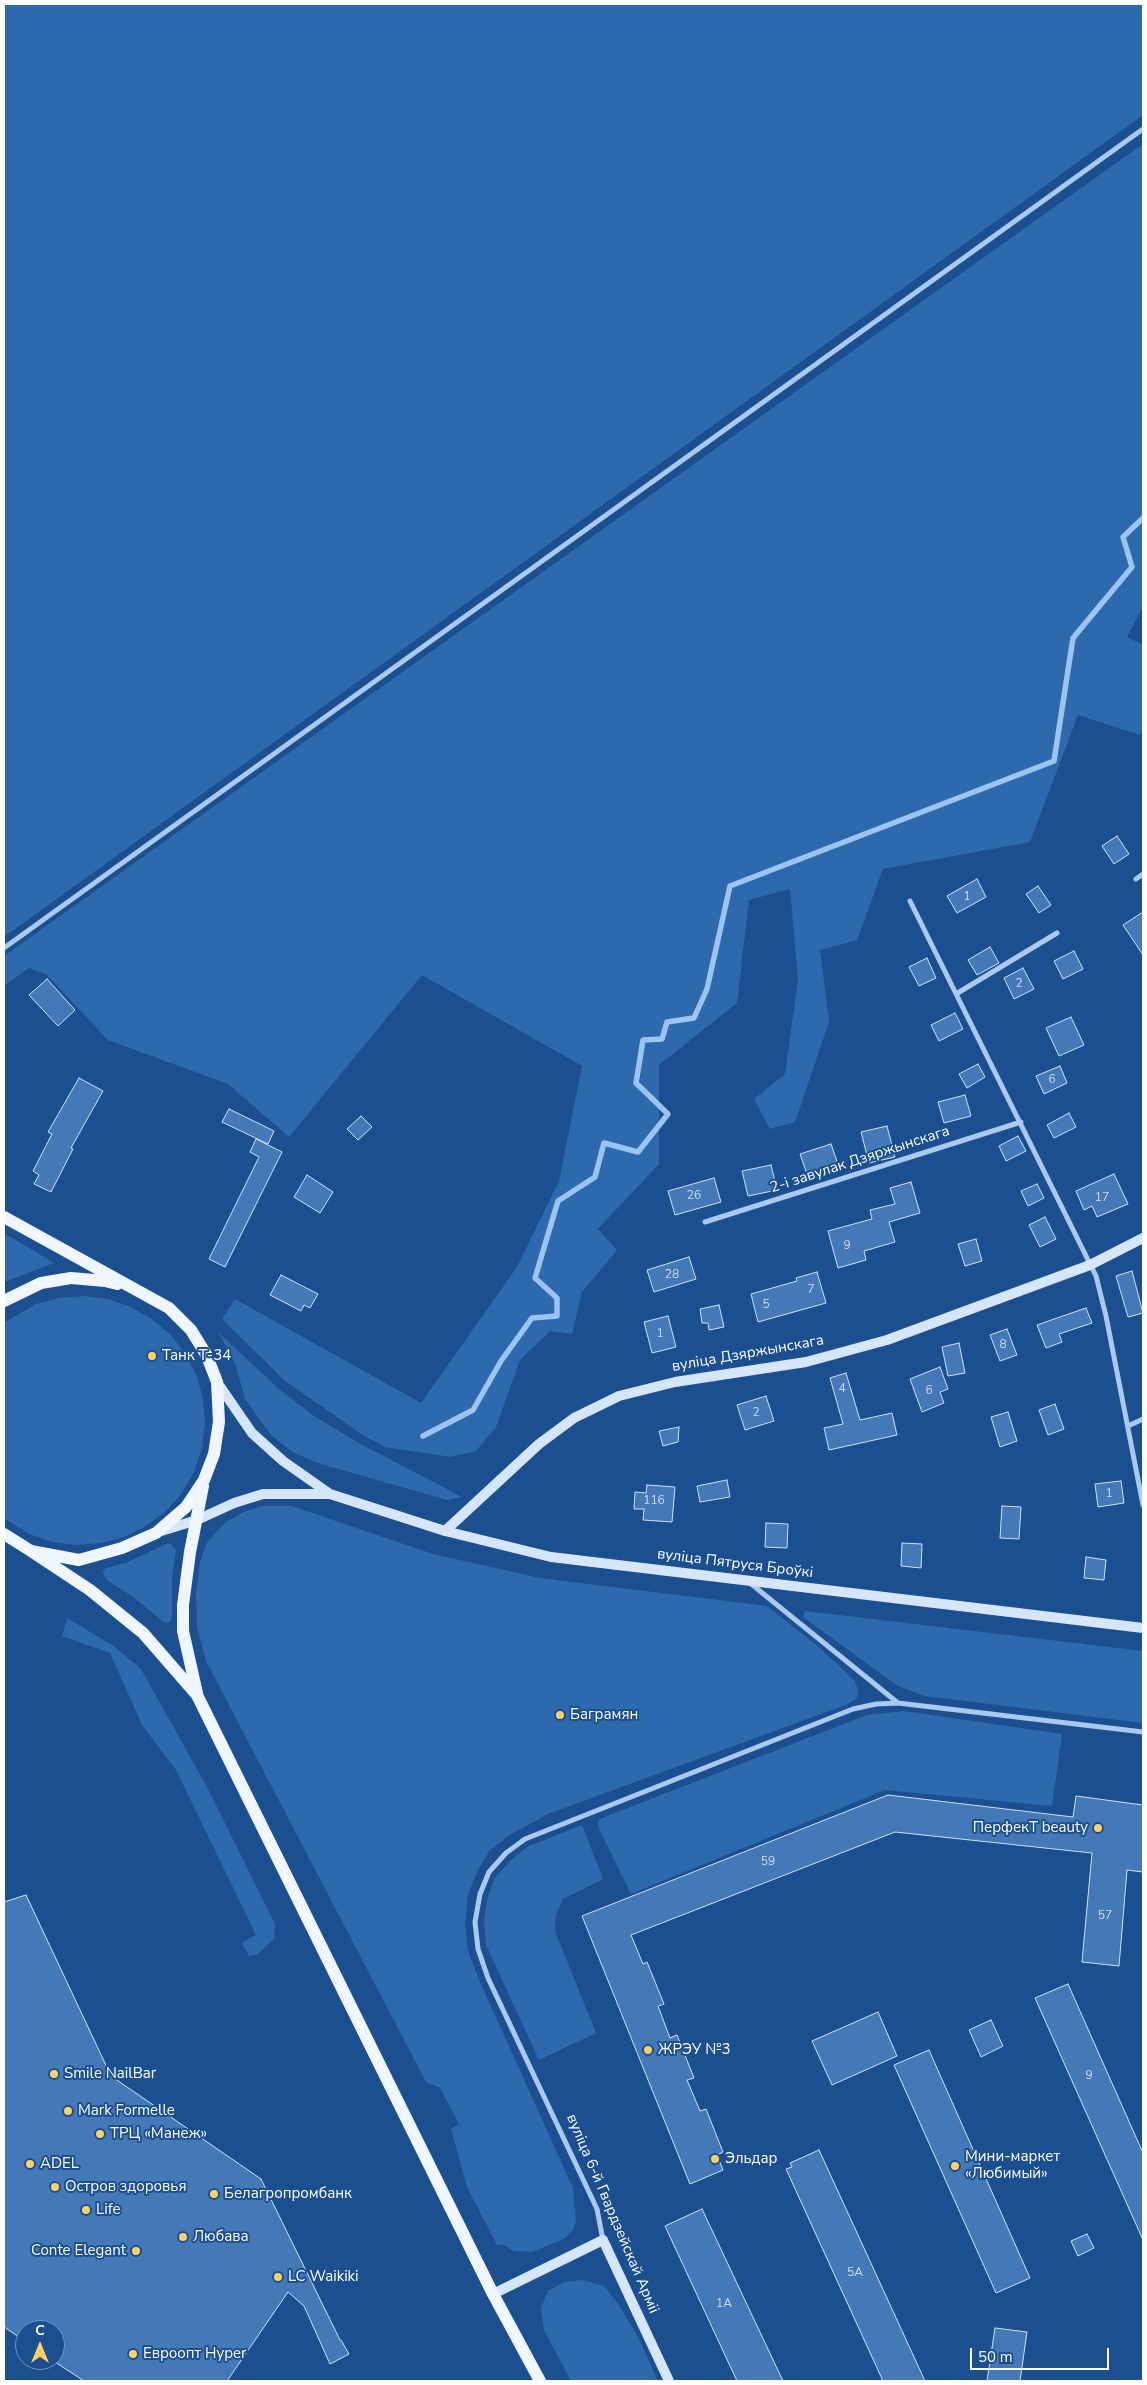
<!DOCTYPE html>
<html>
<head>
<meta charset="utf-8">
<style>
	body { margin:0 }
	#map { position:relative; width:1147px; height:2385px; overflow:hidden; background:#1b4f8f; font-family:"Nunito Sans",sans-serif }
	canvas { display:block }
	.frame { position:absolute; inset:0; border:5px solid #fff; pointer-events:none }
	.north { position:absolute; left:15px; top:2320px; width:50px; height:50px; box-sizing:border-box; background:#1b4f8f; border:1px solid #7695bc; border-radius:50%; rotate:0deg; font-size:14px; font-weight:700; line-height:20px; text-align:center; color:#fff }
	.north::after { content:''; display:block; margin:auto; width:18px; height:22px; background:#ffd166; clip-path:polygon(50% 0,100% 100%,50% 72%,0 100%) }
	.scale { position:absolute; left:970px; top:2348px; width:139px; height:22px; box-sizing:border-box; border:2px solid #fff; border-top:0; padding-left:6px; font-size:15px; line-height:18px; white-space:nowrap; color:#fff; -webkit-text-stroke:4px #1b4f8f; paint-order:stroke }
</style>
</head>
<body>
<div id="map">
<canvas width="1147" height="2385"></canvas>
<div class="frame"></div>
<div class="north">С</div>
<div class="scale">50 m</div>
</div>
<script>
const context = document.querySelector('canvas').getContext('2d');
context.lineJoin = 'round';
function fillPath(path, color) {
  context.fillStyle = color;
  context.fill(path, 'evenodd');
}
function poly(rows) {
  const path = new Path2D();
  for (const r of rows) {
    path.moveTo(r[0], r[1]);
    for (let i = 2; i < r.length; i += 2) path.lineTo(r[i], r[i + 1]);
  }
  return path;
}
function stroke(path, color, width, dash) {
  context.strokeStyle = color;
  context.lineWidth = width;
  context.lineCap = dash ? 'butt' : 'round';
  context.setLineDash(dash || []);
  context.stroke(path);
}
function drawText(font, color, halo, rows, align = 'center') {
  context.font = font + ' "Nunito Sans",sans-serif';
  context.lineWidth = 4;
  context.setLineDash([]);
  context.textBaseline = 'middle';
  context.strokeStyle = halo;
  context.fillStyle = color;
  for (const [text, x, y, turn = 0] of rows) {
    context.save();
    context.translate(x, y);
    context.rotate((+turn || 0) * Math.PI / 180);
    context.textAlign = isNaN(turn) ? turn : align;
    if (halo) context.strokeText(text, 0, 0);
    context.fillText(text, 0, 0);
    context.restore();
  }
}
fillPath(poly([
	[4,4,1143,4,1143,115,4,937],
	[1143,144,1143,606,1127,637,1143,645,1143,727,1140,735,1078,715,1030,842,883,869,857,940,820,950,829,1022,795,1122,770,1129,754,1099,785,1074,798,980,790,889,749,900,737,1003,659,1065,659,1164,598,1229,617,1250,582,1292,572,1334,550,1331,520,1360,496,1427,476,1451,451,1457,385,1447,361,1434,284,1380,222,1319,235,1299,421,1403,517,1267,559,1181,582,1066,422,975,289,1137,228,1084,108,1040,46,974,29,968,4,986,4,956],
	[4,1234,16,1240,54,1263,4,1282],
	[84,1296,108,1299,131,1307,152,1319,171,1335,186,1355,197,1376,203,1400,205,1424,202,1448,194,1472,182,1493,166,1511,146,1526,124,1537,101,1543,76,1545,52,1542,29,1534,4,1518,4,1323,36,1304,59,1298],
	[219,1333,279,1389,314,1416,357,1442,462,1497,447,1500,321,1464,294,1453,271,1435,245,1399,236,1366],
	[263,1506,292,1506,433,1554,540,1578,767,1606,820,1648,854,1680,858,1689,857,1698,848,1704,548,1814,508,1836,489,1851,479,1868,468,1894,465,1924,468,1951,480,1982,573,2188,576,2221,573,2230,564,2239,532,2252,514,2251,503,2245,497,2245,467,2187,451,2129,459,2124,440,2088,426,2082,206,1661,197,1628,196,1593,200,1562,207,1542,226,1522,244,1512],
	[166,1544,171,1544,176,1550,172,1579,172,1617,170,1622,165,1623,133,1597,107,1580,104,1576,103,1571,106,1568,128,1562],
	[805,1611,1143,1651,1143,1723,925,1696,898,1686,803,1617],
	[67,1618,115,1647,141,1669,207,1787,275,1924,274,1939,258,1954,249,1956,243,1945,243,1942,256,1935,176,1770,142,1725,110,1653,62,1636],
	[904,1711,1062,1734,1052,1806,885,1790,631,1894,599,1829,598,1822,602,1818,867,1715],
	[582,1825,603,1879,563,1899,556,1914,555,1931,596,2033,539,2060,486,1945,484,1921,488,1896,495,1878,510,1861,527,1847],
	[583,2280,604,2286,619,2305,638,2337,658,2381,571,2381,544,2330,541,2308,548,2291,564,2282]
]), '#2e69ad');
stroke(poly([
	[423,1436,473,1410,501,1361,532,1318,557,1316,557,1298,535,1278,558,1201,595,1177,604,1143,638,1152,668,1114,636,1083,643,1040,662,1039,667,1022,694,1018,707,989,730,886,1054,761,1073,638,1132,567,1123,537,1143,518]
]), '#9cc4f0', 5.5);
const building = poly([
	[1117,836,1129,854,1114,864,1102,846,1117,836],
	[977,879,986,897,957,913,947,896,977,879],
	[1038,886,1051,905,1039,913,1026,894,1038,886],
	[1143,912,1143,955,1123,925,1143,912],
	[990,947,999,963,977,975,968,960,990,947],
	[1074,951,1083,969,1063,979,1054,961,1074,951],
	[927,958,936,978,919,986,909,967,927,958],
	[1023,968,1034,989,1014,999,1004,978,1023,968],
	[47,979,75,1010,58,1026,29,995,47,979],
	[955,1013,963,1029,939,1041,931,1025,955,1013],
	[1071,1017,1084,1045,1059,1056,1046,1028,1071,1017],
	[978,1064,985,1077,967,1088,959,1074,978,1064],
	[1060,1066,1067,1083,1044,1094,1036,1076,1060,1066],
	[79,1078,103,1091,71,1148,73,1149,51,1192,34,1184,39,1175,33,1171,52,1134,48,1132,79,1078],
	[965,1095,971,1116,944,1123,938,1102,965,1095],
	[229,1109,274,1131,268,1144,222,1122,229,1109],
	[1069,1113,1076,1127,1054,1138,1047,1125,1069,1113],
	[361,1116,372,1127,358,1140,347,1129,361,1116],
	[887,1126,895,1157,869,1163,861,1132,887,1126],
	[1018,1136,1026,1151,1006,1161,999,1146,1018,1136],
	[256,1139,282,1152,225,1267,209,1259,259,1157,250,1152,256,1139],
	[831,1144,840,1170,809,1180,800,1154,831,1144],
	[771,1165,777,1190,748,1196,742,1171,771,1165],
	[1114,1174,1128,1204,1097,1217,1092,1206,1084,1210,1076,1191,1114,1174],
	[307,1175,333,1192,320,1213,294,1197,307,1175],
	[714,1178,721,1202,675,1215,668,1191,714,1178],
	[911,1182,920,1213,889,1222,895,1242,864,1251,866,1260,838,1268,828,1231,872,1219,870,1210,895,1204,890,1188,911,1182],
	[1037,1184,1044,1198,1028,1206,1021,1191,1037,1184],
	[1045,1217,1056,1239,1040,1247,1029,1225,1045,1217],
	[976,1239,982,1261,965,1266,958,1244,976,1239],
	[689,1257,696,1279,654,1292,647,1270,689,1257],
	[1132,1271,1143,1313,1128,1317,1116,1276,1132,1271],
	[817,1272,826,1303,758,1322,751,1294,797,1281,796,1278,817,1272],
	[281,1275,318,1294,310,1308,304,1305,301,1311,270,1295,281,1275],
	[719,1305,724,1327,709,1330,708,1323,702,1323,700,1309,719,1305],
	[1086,1308,1092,1323,1059,1334,1062,1342,1046,1348,1037,1325,1086,1308],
	[668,1316,676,1347,652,1353,644,1322,668,1316],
	[1007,1329,1017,1355,1000,1361,990,1335,1007,1329],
	[959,1343,965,1373,948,1376,942,1347,959,1343],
	[940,1367,948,1389,940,1392,944,1403,922,1412,910,1379,940,1367],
	[846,1373,860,1420,892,1413,897,1435,829,1450,824,1428,843,1424,830,1378,846,1373],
	[766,1396,774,1421,745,1430,737,1405,766,1396],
	[1055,1404,1064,1429,1048,1435,1039,1410,1055,1404],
	[1008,1412,1017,1441,1000,1447,991,1417,1008,1412],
	[679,1427,678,1442,663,1446,659,1431,679,1427],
	[727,1480,730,1497,700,1502,697,1486,727,1480],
	[1121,1481,1124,1503,1098,1507,1095,1484,1121,1481],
	[647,1485,675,1487,672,1522,643,1520,644,1509,634,1509,635,1492,646,1493,647,1485],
	[1002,1506,1021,1507,1019,1539,1000,1538,1002,1506],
	[766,1523,788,1524,787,1548,765,1547,766,1523],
	[902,1543,922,1544,921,1568,901,1566,902,1543],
	[1086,1557,1106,1560,1104,1580,1084,1578,1086,1557],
	[888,1795,1073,1817,1076,1796,1143,1805,1143,1872,1127,1870,1119,1966,1082,1962,1092,1853,895,1832,631,1935,643,1964,647,1962,664,2004,658,2006,670,2038,677,2035,694,2078,687,2080,700,2111,706,2109,723,2152,717,2155,723,2170,690,2184,582,1916,888,1795],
	[26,1895,111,2076,261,2179,340,2340,341,2340,349,2354,330,2364,304,2306,288,2292,227,2381,84,2381,55,2362,55,2330,25,2330,25,2341,4,2327,4,1902,26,1895],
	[1068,1984,1143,2153,1143,2240,1035,1998,1068,1984],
	[878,2012,897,2056,832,2085,812,2041,878,2012],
	[991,2020,1003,2046,981,2057,969,2030,991,2020],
	[929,2050,1030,2278,996,2293,894,2065,929,2050],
	[819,2150,925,2381,883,2381,786,2169,792,2167,790,2163,819,2150],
	[702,2209,783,2381,737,2381,665,2226,702,2209],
	[1087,2234,1094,2248,1078,2256,1071,2241,1087,2234],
	[995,2328,1027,2332,1020,2381,987,2381,995,2328]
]);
fillPath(building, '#4478b7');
stroke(building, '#cfe3fa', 1);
stroke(poly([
	[1136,879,1143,874],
	[910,901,1096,1276,1106,1316,1143,1505],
	[4,948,1143,129],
	[956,994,1057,933],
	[705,1222,1021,1122],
	[1128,1426,1143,1419],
	[750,1583,898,1703],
	[603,2240,597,2209,488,1978,478,1949,475,1922,480,1894,489,1872,506,1853,525,1839,853,1709,876,1704,898,1703,1143,1732]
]), '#a9c9ee', 5);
stroke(poly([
	[217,1382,252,1433,283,1461,330,1494,445,1531,551,1557,1143,1628],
	[445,1531,539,1444,574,1418,619,1396,675,1382,806,1362,887,1340,1090,1265,1143,1238],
	[158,1532,197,1520,234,1503,263,1494,330,1494],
	[493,2294,603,2240,669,2381]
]), '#d6e6fa', 10);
stroke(poly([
	[4,1217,169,1308,191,1330,207,1356,217,1382,219,1422,214,1454,204,1480,186,1507,156,1533,122,1548,79,1560,31,1551,4,1534],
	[4,1301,41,1283,71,1278,105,1281,117,1284],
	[31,1551,90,1590,143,1633,197,1695,493,2294,540,2381],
	[197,1693,183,1631,183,1605,190,1552,203,1486]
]), '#f0f6ff', 12);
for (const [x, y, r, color] of [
	[152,1356,5,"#ffd166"],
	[560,1715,5,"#ffd166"],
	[1098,1828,5,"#ffd166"],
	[648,2050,5,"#ffd166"],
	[54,2074,5,"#ffd166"],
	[68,2111,5,"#ffd166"],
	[100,2134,5,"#ffd166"],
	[715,2159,5,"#ffd166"],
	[30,2164,5,"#ffd166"],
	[955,2166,5,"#ffd166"],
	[55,2187,5,"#ffd166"],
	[214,2194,5,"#ffd166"],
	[86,2210,5,"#ffd166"],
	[183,2237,5,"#ffd166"],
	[136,2251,5,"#ffd166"],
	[278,2277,5,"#ffd166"],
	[133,2354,5,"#ffd166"]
]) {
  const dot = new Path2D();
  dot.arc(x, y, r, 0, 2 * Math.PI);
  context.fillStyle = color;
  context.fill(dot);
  stroke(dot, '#1b4f8f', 2);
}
drawText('12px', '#d0dded', null, [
	["1",967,897],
	["2",1019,984],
	["6",1052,1080],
	["26",694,1196],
	["17",1102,1198],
	["9",847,1246],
	["28",672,1275],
	["7",811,1290],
	["5",766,1305],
	["1",660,1334],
	["8",1003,1345],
	["4",842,1389],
	["6",929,1391],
	["2",756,1413],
	["1",1109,1494],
	["116",654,1501],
	["59",768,1862],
	["57",1105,1916],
	["9",1089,2076],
	["5А",855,2273],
	["1А",724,2304]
]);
drawText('15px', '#fff', '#1b4f8f', [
	["2-і завулак Дзяржынскага",860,1160,-18],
	["вуліца Дзяржынскага",748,1354,-10],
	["вуліца Пятруся Броўкі",735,1564,7],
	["вуліца 6-й Гвардзейскай Арміі",612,2214,67]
]);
drawText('15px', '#fff', '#1b4f8f', [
	["Танк Т-34",162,1356],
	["Баграмян",570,1715],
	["ПерфекТ beauty",1088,1828,"right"],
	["ЖРЭУ №3",658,2050],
	["Smile NailBar",64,2074],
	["Mark Formelle",78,2111],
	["ТРЦ «Манеж»",110,2134],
	["Мини-маркет",965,2157],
	["«Любимый»",965,2174],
	["Эльдар",725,2159],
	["ADEL",40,2164],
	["Остров здоровья",65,2187],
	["Белагропромбанк",224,2194],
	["Life",96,2210],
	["Любава",193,2237],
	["Conte Elegant",126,2251,"right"],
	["LC Waikiki",288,2277],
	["Евроопт Hyper",143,2354]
], 'left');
</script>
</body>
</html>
